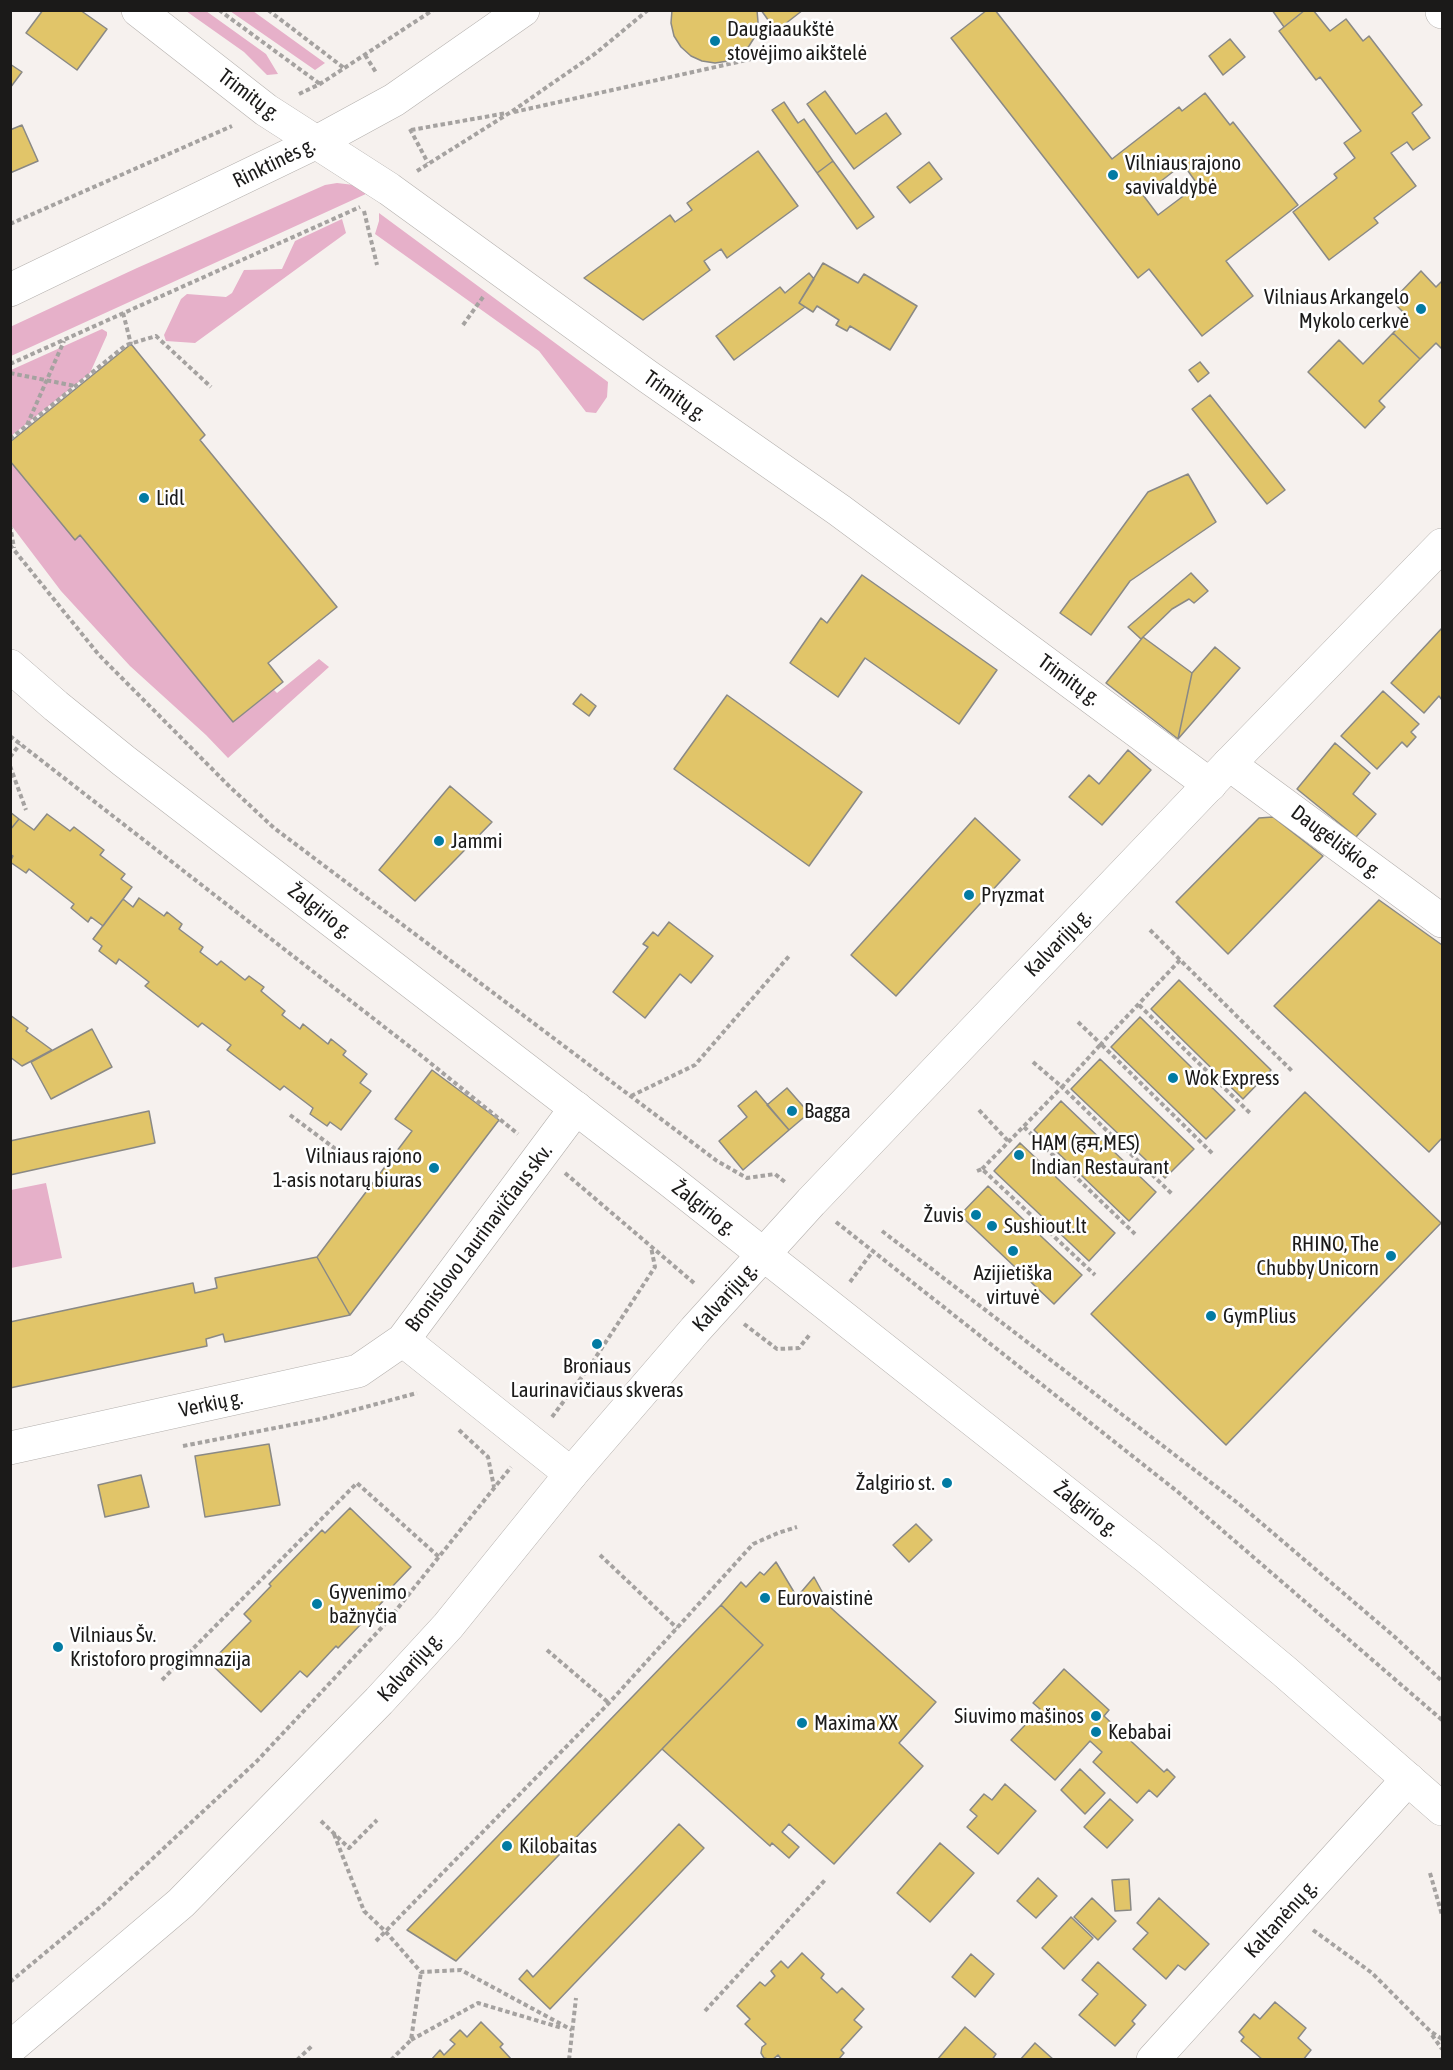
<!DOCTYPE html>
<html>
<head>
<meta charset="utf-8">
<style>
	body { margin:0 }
	#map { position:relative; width:1453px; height:2070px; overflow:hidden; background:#f6f1ee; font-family:"Asap Condensed",sans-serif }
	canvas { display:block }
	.frame { position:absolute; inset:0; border:12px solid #1b1a19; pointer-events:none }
</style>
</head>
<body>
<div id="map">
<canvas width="1453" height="2070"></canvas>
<div class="frame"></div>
</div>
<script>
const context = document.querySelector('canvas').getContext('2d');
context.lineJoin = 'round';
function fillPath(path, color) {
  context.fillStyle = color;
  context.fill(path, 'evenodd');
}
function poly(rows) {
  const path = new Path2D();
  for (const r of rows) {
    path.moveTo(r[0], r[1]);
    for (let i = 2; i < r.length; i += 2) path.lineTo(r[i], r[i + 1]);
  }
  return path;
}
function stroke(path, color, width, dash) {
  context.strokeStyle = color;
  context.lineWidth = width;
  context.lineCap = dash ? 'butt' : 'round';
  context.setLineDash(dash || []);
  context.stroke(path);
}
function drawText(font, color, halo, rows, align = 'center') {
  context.font = font + ' "Asap Condensed","Noto Sans Devanagari",sans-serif';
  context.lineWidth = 5;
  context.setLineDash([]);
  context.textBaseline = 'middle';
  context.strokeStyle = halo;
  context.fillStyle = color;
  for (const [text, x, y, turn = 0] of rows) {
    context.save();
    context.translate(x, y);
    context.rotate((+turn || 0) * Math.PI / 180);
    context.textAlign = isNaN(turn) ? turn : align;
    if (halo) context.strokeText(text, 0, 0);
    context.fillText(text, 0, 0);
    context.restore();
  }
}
fillPath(poly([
	[186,11,206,11,266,54,278,74,267,75,244,52],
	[230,11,253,11,325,63,315,70],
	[337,183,354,185,368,193,11,356,10,327,137,268,325,185],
	[379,213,608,382,607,397,596,413,586,412,539,351,375,234,379,221],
	[342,219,346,233,195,343,166,341,164,335,181,299,187,294,226,297,232,293,244,270,282,269,295,241],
	[102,329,107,332,107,335,90,373,11,436,11,370],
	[10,461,75,539,80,535,233,722,274,690,277,693,319,659,329,667,228,758,206,735,130,666,61,591,11,525],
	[46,1183,62,1258,11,1268,11,1190]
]), '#e6b0c9');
const building = poly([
	[43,10,80,10,107,29,77,70,26,33,43,10],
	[672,10,757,10,758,22,756,35,749,46,740,56,728,61,715,63,702,61,691,56,681,47,674,36,671,23,672,10],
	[761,10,803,10,776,31,761,10],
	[987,10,995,10,1112,159,1179,107,1182,111,1205,93,1230,125,1233,122,1298,205,1226,261,1253,296,1202,336,1149,269,1138,278,951,38,987,10],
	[1183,164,1198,185,1158,215,1143,195,1183,164],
	[1272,10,1305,10,1284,27,1272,10],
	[1305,10,1313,10,1330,31,1346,19,1363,41,1369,36,1422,105,1412,113,1430,138,1413,150,1407,142,1391,153,1416,186,1374,218,1378,223,1329,260,1293,212,1337,178,1334,174,1355,158,1344,143,1361,131,1320,77,1316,80,1279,31,1305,10],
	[1230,39,1245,57,1223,75,1209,56,1230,39],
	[10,64,22,72,10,88,10,64],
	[825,91,856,134,886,113,901,134,854,169,807,104,825,91],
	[784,102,798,123,804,119,833,161,817,173,772,110,784,102],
	[22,125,38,161,10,173,10,130,22,125],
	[758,151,798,206,727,258,721,249,704,261,710,270,643,320,584,278,670,215,675,222,692,210,687,203,758,151],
	[833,161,874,217,857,229,817,173,833,161],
	[929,162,942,179,910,203,897,187,929,162],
	[823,263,858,283,864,274,917,306,890,350,850,326,847,331,836,325,839,320,817,306,813,312,799,303,823,263],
	[1421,271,1436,287,1442,281,1442,349,1436,343,1420,359,1393,333,1408,317,1392,301,1421,271],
	[809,273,814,279,799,303,805,307,734,360,716,336,780,287,785,293,809,273],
	[1393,333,1420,359,1379,401,1385,407,1365,428,1308,372,1339,340,1363,364,1393,333],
	[131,344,205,435,200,440,337,607,268,663,283,682,233,722,80,535,75,540,10,461,10,442,131,344],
	[1200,362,1209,373,1198,382,1189,370,1200,362],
	[1210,395,1285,490,1267,504,1192,409,1210,395],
	[1188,474,1216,522,1130,581,1091,635,1060,613,1148,492,1188,474],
	[1191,573,1208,591,1194,603,1189,599,1172,609,1141,639,1128,627,1191,573],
	[862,575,997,670,959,724,865,658,838,697,790,663,821,618,827,623,862,575],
	[1442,628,1442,700,1439,696,1424,713,1391,683,1442,628],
	[1143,637,1192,673,1178,739,1106,683,1143,637],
	[1215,647,1240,668,1178,739,1192,673,1215,647],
	[1383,691,1419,724,1411,732,1416,737,1407,747,1402,742,1377,769,1341,736,1383,691],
	[581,694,596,706,589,716,573,704,581,694],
	[727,695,862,792,809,866,674,769,727,695],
	[1335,743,1370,773,1353,794,1376,814,1356,837,1297,789,1335,743],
	[1128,750,1151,770,1102,825,1069,797,1089,775,1099,784,1128,750],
	[450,786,492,822,415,901,379,870,450,786],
	[10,812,19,819,10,830,10,812],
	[47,814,70,831,74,827,104,850,100,855,125,874,121,879,132,887,103,926,91,917,88,922,71,908,74,904,29,869,26,873,10,862,13,856,10,854,10,830,19,819,34,830,47,814],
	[1273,817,1323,856,1228,954,1176,902,1259,818,1273,817],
	[975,818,1020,860,896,996,851,955,975,818],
	[139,898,164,916,167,912,182,924,179,929,203,947,200,952,217,965,221,961,245,980,249,976,264,987,261,991,285,1011,282,1015,300,1029,303,1024,328,1044,331,1039,346,1051,343,1055,367,1074,360,1083,371,1091,341,1130,330,1122,327,1126,310,1114,313,1108,284,1086,280,1090,227,1050,231,1045,202,1023,198,1027,145,986,149,982,119,959,116,964,99,951,102,946,93,939,123,899,133,907,139,898],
	[1379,900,1442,945,1442,1138,1429,1152,1274,1006,1379,900],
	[669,922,713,956,691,983,680,974,645,1018,613,992,648,947,643,944,653,932,658,936,669,922],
	[1179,980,1271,1070,1243,1099,1151,1009,1179,980],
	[10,1015,28,1028,26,1031,52,1050,22,1066,10,1057,10,1015],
	[1140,1017,1235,1110,1206,1139,1111,1047,1140,1017],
	[92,1029,112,1067,51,1099,31,1062,92,1029],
	[1100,1059,1194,1149,1165,1178,1071,1089,1100,1059],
	[432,1070,499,1120,350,1315,317,1257,412,1131,395,1119,432,1070],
	[787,1088,809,1113,789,1130,767,1105,787,1088],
	[756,1091,789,1130,743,1170,719,1141,747,1117,738,1106,756,1091],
	[1305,1092,1441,1223,1226,1445,1091,1314,1305,1092],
	[1061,1101,1156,1192,1129,1221,1034,1130,1061,1101],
	[149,1111,155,1143,10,1175,10,1141,149,1111],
	[1020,1143,1115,1233,1089,1261,994,1171,1020,1143],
	[988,1186,1082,1275,1054,1304,960,1215,988,1186],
	[317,1257,350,1315,225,1342,223,1334,206,1339,207,1346,10,1388,10,1322,193,1283,195,1293,217,1288,215,1278,317,1257],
	[269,1444,280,1505,205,1517,195,1456,269,1444],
	[141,1475,149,1507,105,1517,98,1485,141,1475],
	[350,1508,411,1567,387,1592,390,1594,338,1648,336,1646,307,1677,300,1671,261,1712,210,1663,251,1621,244,1614,271,1586,269,1584,322,1530,325,1533,350,1508],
	[916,1524,932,1540,909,1562,893,1545,916,1524],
	[776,1562,797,1597,814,1577,831,1608,936,1702,899,1743,923,1766,834,1864,789,1824,782,1832,799,1847,789,1858,772,1843,770,1846,662,1749,763,1645,721,1605,741,1582,746,1587,760,1572,764,1575,776,1562],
	[721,1605,763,1645,456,1961,407,1930,721,1605],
	[1064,1669,1109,1710,1104,1716,1164,1772,1167,1769,1175,1777,1157,1797,1149,1790,1137,1803,1093,1762,1102,1752,1090,1741,1055,1780,1011,1740,1040,1709,1033,1703,1064,1669],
	[1080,1769,1105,1793,1085,1814,1061,1790,1080,1769],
	[1005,1784,1036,1811,998,1854,967,1827,977,1816,970,1810,984,1794,992,1800,1005,1784],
	[1110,1799,1133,1820,1107,1848,1084,1827,1110,1799],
	[679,1824,704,1848,550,2009,519,1979,527,1970,533,1977,679,1824],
	[940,1843,974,1873,930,1922,897,1893,940,1843],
	[1038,1878,1057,1896,1036,1918,1017,1901,1038,1878],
	[1129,1879,1131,1910,1115,1911,1112,1880,1129,1879],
	[1092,1898,1116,1921,1098,1940,1074,1917,1092,1898],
	[1159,1898,1209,1944,1185,1970,1178,1965,1166,1979,1133,1949,1148,1933,1137,1923,1159,1898],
	[1071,1917,1093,1938,1064,1969,1042,1948,1071,1917],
	[802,1953,824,1974,821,1978,837,1993,842,1988,864,2009,854,2020,862,2027,841,2050,844,2053,838,2060,782,2060,778,2055,772,2060,764,2058,761,2053,762,2047,766,2044,745,2024,750,2019,737,2006,760,1982,765,1986,775,1976,771,1971,781,1961,788,1968,802,1953],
	[971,1954,994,1974,975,1997,952,1977,971,1954],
	[1098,1962,1146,2005,1132,2021,1135,2024,1115,2046,1079,2015,1098,1994,1082,1980,1098,1962],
	[1275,2002,1306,2028,1298,2038,1311,2050,1303,2060,1263,2060,1241,2041,1244,2037,1239,2032,1254,2014,1260,2019,1275,2002],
	[481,2022,503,2044,500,2047,512,2060,431,2060,440,2050,444,2055,455,2044,450,2040,460,2030,467,2037,481,2022],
	[965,2027,996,2054,992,2060,937,2060,965,2027],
	[1035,2043,1054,2060,1020,2060,1035,2043]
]);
fillPath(building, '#e1c569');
stroke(building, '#8a8985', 1.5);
const minor = poly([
	[138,10,266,110,389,189,647,376,839,510,1210,785],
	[1442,10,1442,12],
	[1229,764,1442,921],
	[403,1340,571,1474],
	[10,1448,358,1371,403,1340,576,1108],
	[1153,2060,1408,1779]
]);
const secondary = poly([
	[10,290,317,142,394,100,523,10]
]);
const primary = poly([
	[10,666,56,706,124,761,668,1179,1148,1558,1284,1671,1442,1809],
	[10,2048,181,1903,379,1701,448,1626,571,1474,695,1330,811,1202,1229,764,1442,545]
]);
stroke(minor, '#b4b0ad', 34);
stroke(secondary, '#b4b0ad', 34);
stroke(primary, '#b4b0ad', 34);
stroke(poly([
	[219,10,320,84],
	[268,10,344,68],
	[365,55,377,74],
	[299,94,320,84,433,10],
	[514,112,778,53],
	[410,129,428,163],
	[411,130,507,113],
	[417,171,511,112,596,53,648,10],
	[364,211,377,265],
	[10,224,232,126],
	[123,313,131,344],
	[463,325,483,297],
	[10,364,360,207],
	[10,373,75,386],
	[27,425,64,341],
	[10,439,126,345,156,336,211,387],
	[10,525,14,548],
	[10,545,99,655,229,786,274,828,717,1161,747,1178,775,1174,785,1182],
	[10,736,423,1057,518,1134],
	[10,757,20,744],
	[10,766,26,810],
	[1150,930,1293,1072],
	[1139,1005,1251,1114],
	[1078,1022,1101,1044,1180,960],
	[1033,1062,1062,1087,1101,1044,1213,1154],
	[631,1096,695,1065,790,955],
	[979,1110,1009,1142],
	[290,1115,349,1159],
	[1024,1127,1135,1234],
	[982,1169,1062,1087,1173,1195],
	[977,1171,982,1169,1095,1275],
	[565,1173,694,1283],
	[836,1222,1178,1492,1442,1720],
	[882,1231,1239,1504,1396,1638,1442,1681],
	[850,1282,873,1251],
	[744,1324,777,1349,799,1348,811,1333],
	[552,1417,590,1366,655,1267,651,1247],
	[459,1430,488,1457,494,1487],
	[183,1446,321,1419,417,1393],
	[600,1555,677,1628],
	[547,1650,609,1703],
	[162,1680,357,1483,439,1557],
	[321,1821,349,1848,377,1820],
	[334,1834,364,1911,385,1931,421,1972,461,1970,572,2030],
	[1430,1873,1442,1915],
	[1313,1930,1372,1973,1430,2031,1442,2039],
	[376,1941,609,1703,753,1544,778,1533,797,1527],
	[10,1982,104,1904,257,1761,385,1624,511,1467],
	[705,2011,825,1880],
	[1432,2035,1442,2049],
	[411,2040,478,2003,562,2028],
	[297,2060,313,2045],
	[391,2060,411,2040,421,1972],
	[569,2060,576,1998]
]), '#a5a2a0', 4, [4.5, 3]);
stroke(minor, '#fff', 33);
stroke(secondary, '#fff', 33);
stroke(primary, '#fff', 33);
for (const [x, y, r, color] of [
	[715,41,6,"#027ba3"],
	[1113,175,6,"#027ba3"],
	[1421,309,6,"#027ba3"],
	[144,498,6,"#027ba3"],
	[439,841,6,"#027ba3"],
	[969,895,6,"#027ba3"],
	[1173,1078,6,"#027ba3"],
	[792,1111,6,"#027ba3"],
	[1019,1155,6,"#027ba3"],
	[434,1168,6,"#027ba3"],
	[976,1215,6,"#027ba3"],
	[992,1226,6,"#027ba3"],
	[1013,1251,6,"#027ba3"],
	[1391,1256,6,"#027ba3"],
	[1211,1316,6,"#027ba3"],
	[597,1344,6,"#027ba3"],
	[947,1483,6,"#027ba3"],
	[765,1598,6,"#027ba3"],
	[317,1604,6,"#027ba3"],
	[58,1647,6,"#027ba3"],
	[1096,1716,6,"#027ba3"],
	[802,1723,6,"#027ba3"],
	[1096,1732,6,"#027ba3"],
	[507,1846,6,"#027ba3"]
]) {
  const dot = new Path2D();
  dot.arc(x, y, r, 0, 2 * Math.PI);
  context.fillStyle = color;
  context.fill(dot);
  stroke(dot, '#fff', 2);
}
drawText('21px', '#1b1a19', '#fff', [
	["Daugiaaukštė",727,29],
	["stovėjimo aikštelė",727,53],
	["Vilniaus rajono",1125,163],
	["savivaldybė",1125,187],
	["Vilniaus Arkangelo",1409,297,"right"],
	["Mykolo cerkvė",1409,321,"right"],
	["Lidl",156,498],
	["Jammi",451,841],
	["Pryzmat",981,895],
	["Wok Express",1185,1078],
	["Bagga",804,1111],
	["HAM (हम,MES)",1031,1143],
	["Indian Restaurant",1031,1167],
	["Vilniaus rajono",422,1156,"right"],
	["1-asis notarų biuras",422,1180,"right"],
	["Žuvis",964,1215,"right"],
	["Sushiout.lt",1004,1226],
	["RHINO, The",1379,1244,"right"],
	["Chubby Unicorn",1379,1268,"right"],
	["Azijietiška",1013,1273,"center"],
	["virtuvė",1013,1297,"center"],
	["GymPlius",1223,1316],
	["Broniaus",597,1366,"center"],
	["Laurinavičiaus skveras",597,1390,"center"],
	["Žalgirio st.",935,1483,"right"],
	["Gyvenimo",329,1592],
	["bažnyčia",329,1616],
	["Eurovaistinė",777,1598],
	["Vilniaus Šv.",70,1635],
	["Kristoforo progimnazija",70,1659],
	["Siuvimo mašinos",1084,1716,"right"],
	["Maxima XX",814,1723],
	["Kebabai",1108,1732],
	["Kilobaitas",519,1846]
], 'left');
drawText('21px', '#1b1a19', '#fff', [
	["Trimitų g.",249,95,37],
	["Rinktinės g.",274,163,-26],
	["Trimitų g.",675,396,35],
	["Trimitų g.",1069,680,36],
	["Daugėliškio g.",1336,842,37],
	["Žalgirio g.",320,911,38],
	["Kalvarijų g.",1058,943,-46],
	["Žalgirio g.",704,1208,38],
	["Bronislovo Laurinavičiaus skv.",479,1238,-53],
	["Kalvarijų g.",725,1297,-48],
	["Verkių g.",211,1404,-12],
	["Žalgirio g.",1086,1509,38],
	["Kalvarijų g.",410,1667,-48],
	["Kaltanėnų g.",1281,1919,-48]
]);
</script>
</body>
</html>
